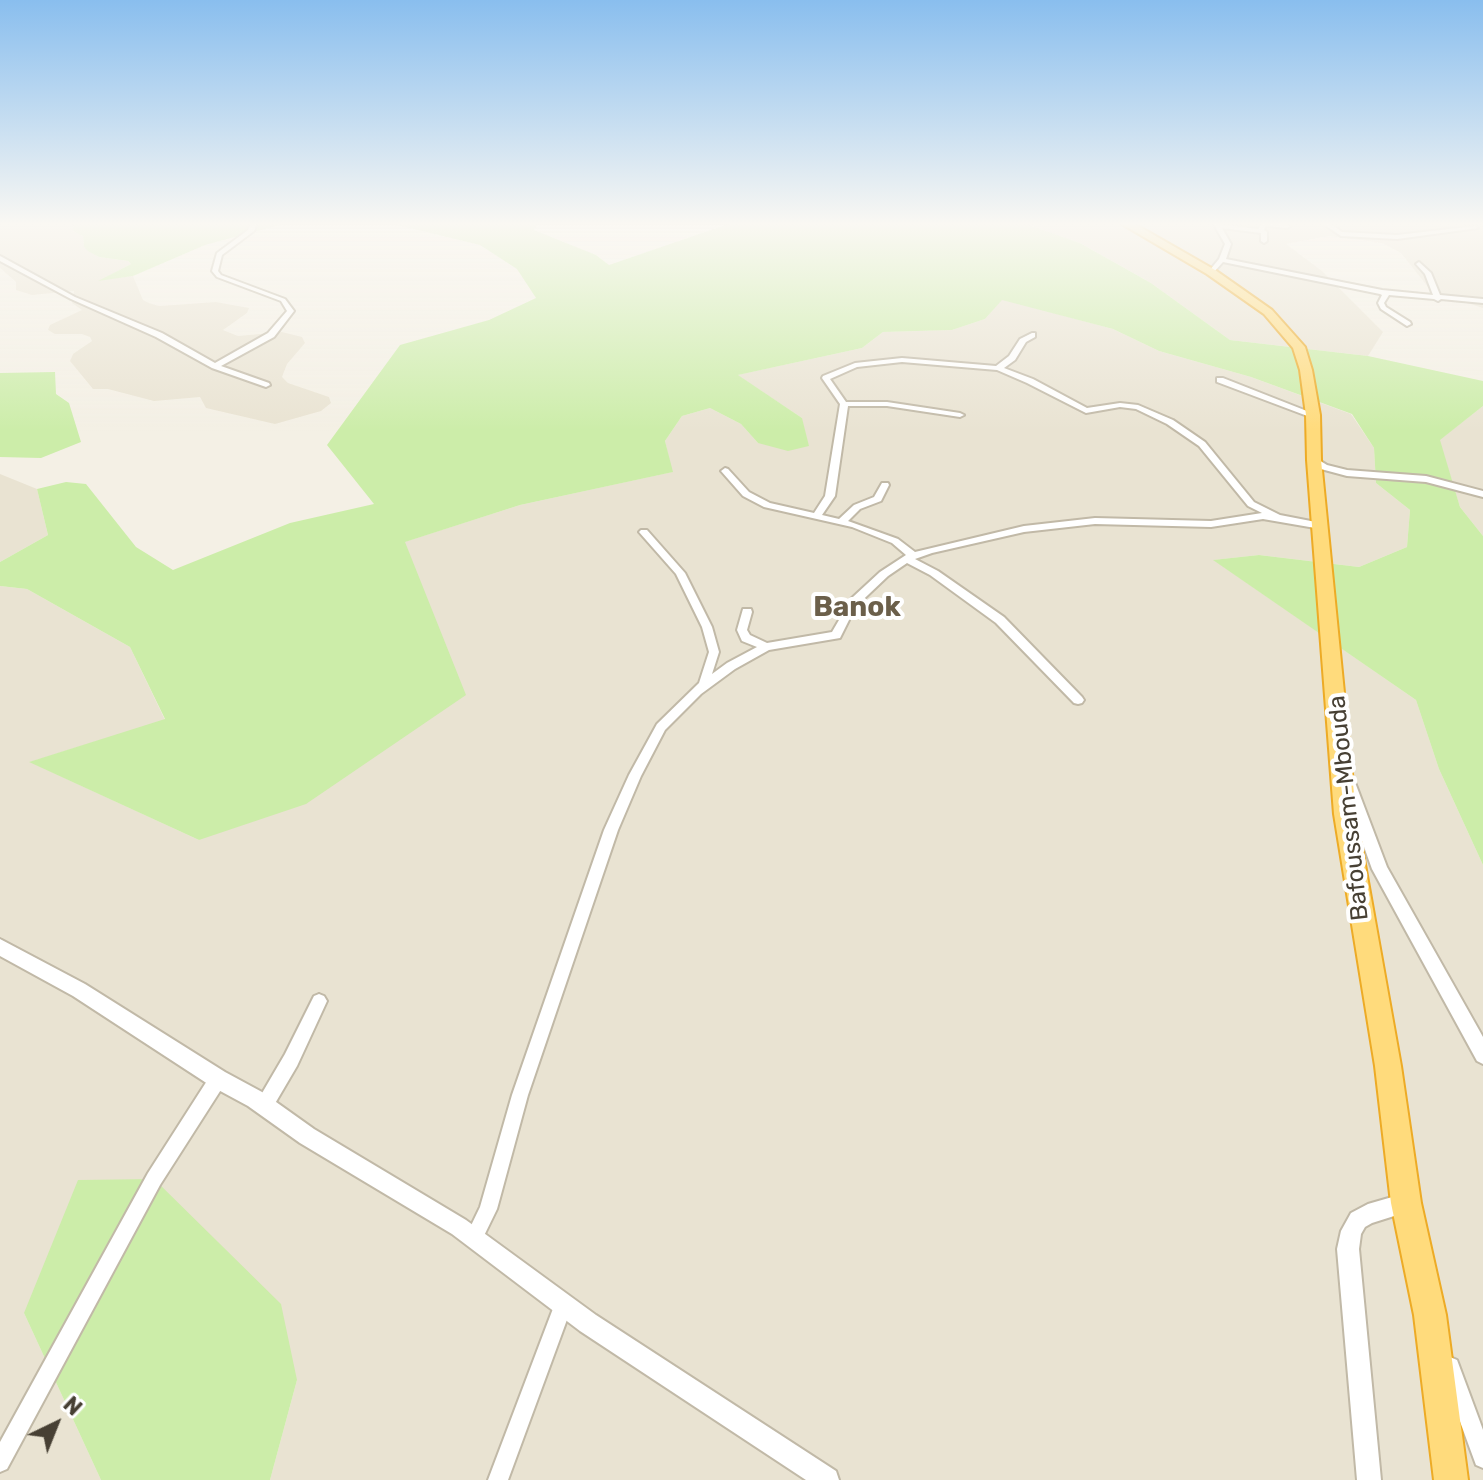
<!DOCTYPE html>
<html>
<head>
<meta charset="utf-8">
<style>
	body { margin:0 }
	#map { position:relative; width:1483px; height:1480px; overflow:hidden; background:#f4f0e5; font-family:Rubik,sans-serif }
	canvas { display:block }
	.north { position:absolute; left:16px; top:1384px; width:80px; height:80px; -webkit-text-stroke:6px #fff; paint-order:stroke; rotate:43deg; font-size:22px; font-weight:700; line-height:32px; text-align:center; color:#474034 }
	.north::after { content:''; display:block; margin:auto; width:28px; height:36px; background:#474034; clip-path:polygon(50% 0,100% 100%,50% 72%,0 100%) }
</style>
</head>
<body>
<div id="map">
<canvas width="1483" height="1480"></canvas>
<div class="north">N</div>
</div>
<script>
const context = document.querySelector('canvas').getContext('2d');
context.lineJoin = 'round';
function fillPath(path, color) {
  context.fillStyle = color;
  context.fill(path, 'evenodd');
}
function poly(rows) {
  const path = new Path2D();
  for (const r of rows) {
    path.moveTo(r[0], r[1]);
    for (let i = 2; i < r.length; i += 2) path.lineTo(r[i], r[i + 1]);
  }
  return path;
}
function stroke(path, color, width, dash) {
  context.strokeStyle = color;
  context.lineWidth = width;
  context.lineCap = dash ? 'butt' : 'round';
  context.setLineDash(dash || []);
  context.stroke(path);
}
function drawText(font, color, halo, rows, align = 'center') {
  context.font = font + ' Rubik,sans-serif';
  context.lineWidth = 8;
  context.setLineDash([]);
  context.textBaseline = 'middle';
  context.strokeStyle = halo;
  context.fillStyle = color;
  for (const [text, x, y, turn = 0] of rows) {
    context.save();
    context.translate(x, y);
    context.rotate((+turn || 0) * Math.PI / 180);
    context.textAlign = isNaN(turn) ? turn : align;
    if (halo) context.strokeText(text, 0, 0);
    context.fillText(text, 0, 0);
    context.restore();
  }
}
fillPath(poly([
	[0,223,74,223,73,231,83,236,84,247,99,257,128,261,131,264,103,279,133,276,143,300,149,303,159,306,216,302,249,308,247,313,223,330,238,336,282,332,302,337,305,343,287,364,282,377,288,383,329,397,331,403,321,411,275,424,206,408,200,397,154,401,108,389,93,389,70,361,73,354,92,341,90,337,82,334,55,334,48,330,50,325,82,310,72,303,74,291,32,295,16,290,16,282,0,268],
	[1023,223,1483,223,1483,308,1432,292,1401,253,1382,243,1329,236,1286,244,1322,271,1383,332,1368,356,1230,340,1151,283,1080,243],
	[1002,299,1113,329,1159,351,1251,377,1351,414,1374,448,1376,483,1410,510,1407,547,1359,567,1259,555,1214,560,1416,700,1439,769,1483,865,1483,1480,270,1480,297,1380,24,1313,101,1480,0,1480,0,586,27,589,130,647,165,720,30,762,199,840,404,542,520,505,672,472,665,441,682,416,710,408,741,424,758,443,802,418,737,375,862,348,883,332,952,330,985,319],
	[1483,406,1483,536,1460,507,1439,440],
	[0,474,37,489,48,535,0,562]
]), '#e9e3d2');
fillPath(poly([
	[74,223,287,223,205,245,133,276,98,281,131,264,128,261,99,257,88,251,84,247,83,236,73,231],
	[389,223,538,223,534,230,596,255,609,265,731,223,1023,223,1080,243,1151,283,1230,340,1368,356,1483,381,1483,406,1440,440,1460,507,1483,536,1483,865,1439,769,1416,700,1213,560,1259,555,1359,567,1407,547,1410,510,1376,483,1374,448,1352,414,1251,377,1159,351,1113,329,1002,300,985,319,952,330,883,332,862,348,738,375,802,418,809,446,788,451,758,443,741,424,710,408,682,416,665,441,673,472,520,505,405,542,466,695,306,804,199,840,29,762,165,719,130,647,27,589,0,586,0,562,48,535,37,489,66,482,86,484,136,547,173,570,290,523,374,504,327,445,400,345,489,320,536,298,517,269,480,245],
	[55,372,56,394,69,403,81,442,41,458,0,457,0,373],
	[154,1179,281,1304,297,1380,270,1480,101,1480,24,1313,78,1180]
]), '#cceda9');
const minor = poly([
	[251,223,257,223,254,231,222,255,218,271,221,275,285,299,294,311,274,337,221,366,269,383,270,385,266,387,212,368,156,337,71,299,0,261,0,256,2,257,75,297,162,333,215,363,268,333,287,311,281,301,217,277,212,271,217,253,248,230,251,223],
	[1213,223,1258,229,1262,223,1279,223,1290,226,1287,228,1266,226,1264,230,1267,232,1267,241,1264,243,1261,241,1261,233,1222,228,1231,244,1226,259,1382,290,1433,295,1425,274,1416,264,1419,262,1431,273,1440,295,1483,299,1483,303,1441,299,1438,301,1434,299,1389,295,1384,303,1386,307,1410,322,1411,324,1407,326,1381,309,1378,303,1382,295,1380,294,1223,262,1213,273,1209,273,1209,271,1219,259,1225,244,1213,223],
	[1322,223,1330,223,1342,232,1397,235,1475,226,1478,228,1397,239,1341,236,1322,223],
	[1032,333,1035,333,1035,337,1026,342,1015,360,1004,368,1033,379,1087,408,1120,403,1138,405,1173,420,1205,442,1254,502,1280,515,1321,523,1326,526,1321,529,1263,519,1211,527,1095,524,1024,532,932,553,915,559,938,571,1004,617,1082,697,1084,700,1082,703,1078,704,1074,703,996,623,930,575,907,563,888,576,849,613,849,620,840,638,769,650,735,669,701,694,665,730,641,776,618,830,528,1095,497,1209,480,1244,474,1247,468,1244,465,1238,480,1207,512,1095,604,830,629,775,657,724,699,683,709,652,702,627,676,574,639,532,641,530,647,530,685,573,712,627,719,652,712,674,727,663,757,647,742,641,737,630,743,609,751,609,752,612,747,630,750,635,767,643,832,632,839,620,840,609,880,572,906,555,892,543,852,527,764,507,743,496,721,471,725,468,728,469,749,492,770,503,814,513,825,496,840,404,822,378,823,376,855,363,902,358,996,366,1009,356,1020,339,1032,333],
	[902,362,997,370,1027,383,1086,413,1120,407,1136,409,1167,424,1199,446,1248,506,1262,513,1211,521,1095,518,1024,526,915,552,898,539,848,521,860,509,881,501,889,485,888,483,882,483,874,497,854,505,839,519,822,515,835,496,848,406,887,406,960,417,964,415,960,413,887,402,846,402,830,379,857,367,902,362],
	[1217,378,1223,378,1317,415,1310,417,1217,382,1217,378],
	[1314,457,1327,465,1347,470,1426,476,1483,491,1483,497,1426,482,1347,476,1321,469,1310,460,1314,457],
	[319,994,324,996,327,1001,297,1066,270,1112,264,1114,258,1112,256,1106,258,1100,285,1054,314,996,319,994],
	[218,1071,224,1073,226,1079,224,1085,160,1185,7,1469,0,1472,0,1442,148,1173,212,1073,218,1071],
	[563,1297,570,1299,572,1306,508,1480,488,1480,554,1306,556,1299,563,1297],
	[1450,1357,1457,1360,1483,1430,1483,1468,1476,1465,1440,1367,1443,1360,1450,1357]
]);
const tertiary = poly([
	[1349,779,1354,781,1356,785,1387,867,1483,1037,1483,1064,1477,1061,1372,869,1342,785,1344,781,1349,779],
	[0,939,85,984,225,1072,262,1092,314,1129,466,1220,596,1315,836,1471,839,1480,806,1480,580,1331,452,1234,300,1143,248,1106,211,1086,73,996,0,956,0,939],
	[1406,1193,1413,1196,1416,1203,1413,1210,1372,1223,1365,1227,1361,1234,1359,1249,1381,1480,1357,1480,1337,1249,1341,1231,1351,1213,1368,1204,1406,1193]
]);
const trunk = poly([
	[1120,223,1133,223,1215,270,1272,310,1305,347,1312,370,1320,415,1321,460,1356,814,1401,1066,1421,1203,1446,1315,1468,1480,1434,1480,1414,1315,1391,1203,1375,1066,1334,814,1307,460,1306,415,1300,370,1293,348,1264,314,1207,274,1120,223]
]);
stroke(minor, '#c1b9a7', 4);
stroke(tertiary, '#c1b9a7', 4);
stroke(trunk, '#edab26', 4);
fillPath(minor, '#fff');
fillPath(tertiary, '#fff');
fillPath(trunk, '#ffdb7c');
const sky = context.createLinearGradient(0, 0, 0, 431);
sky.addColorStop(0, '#89beee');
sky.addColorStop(0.52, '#faf8f3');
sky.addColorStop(1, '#faf8f300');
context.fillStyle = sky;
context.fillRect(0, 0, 1483, 431);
drawText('24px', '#474034', '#fff', [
	["Bafoussam-Mbouda",1349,808,-96]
]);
drawText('bold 28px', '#6b5f4a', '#fff', [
	["Banok",857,608]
]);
</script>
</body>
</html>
